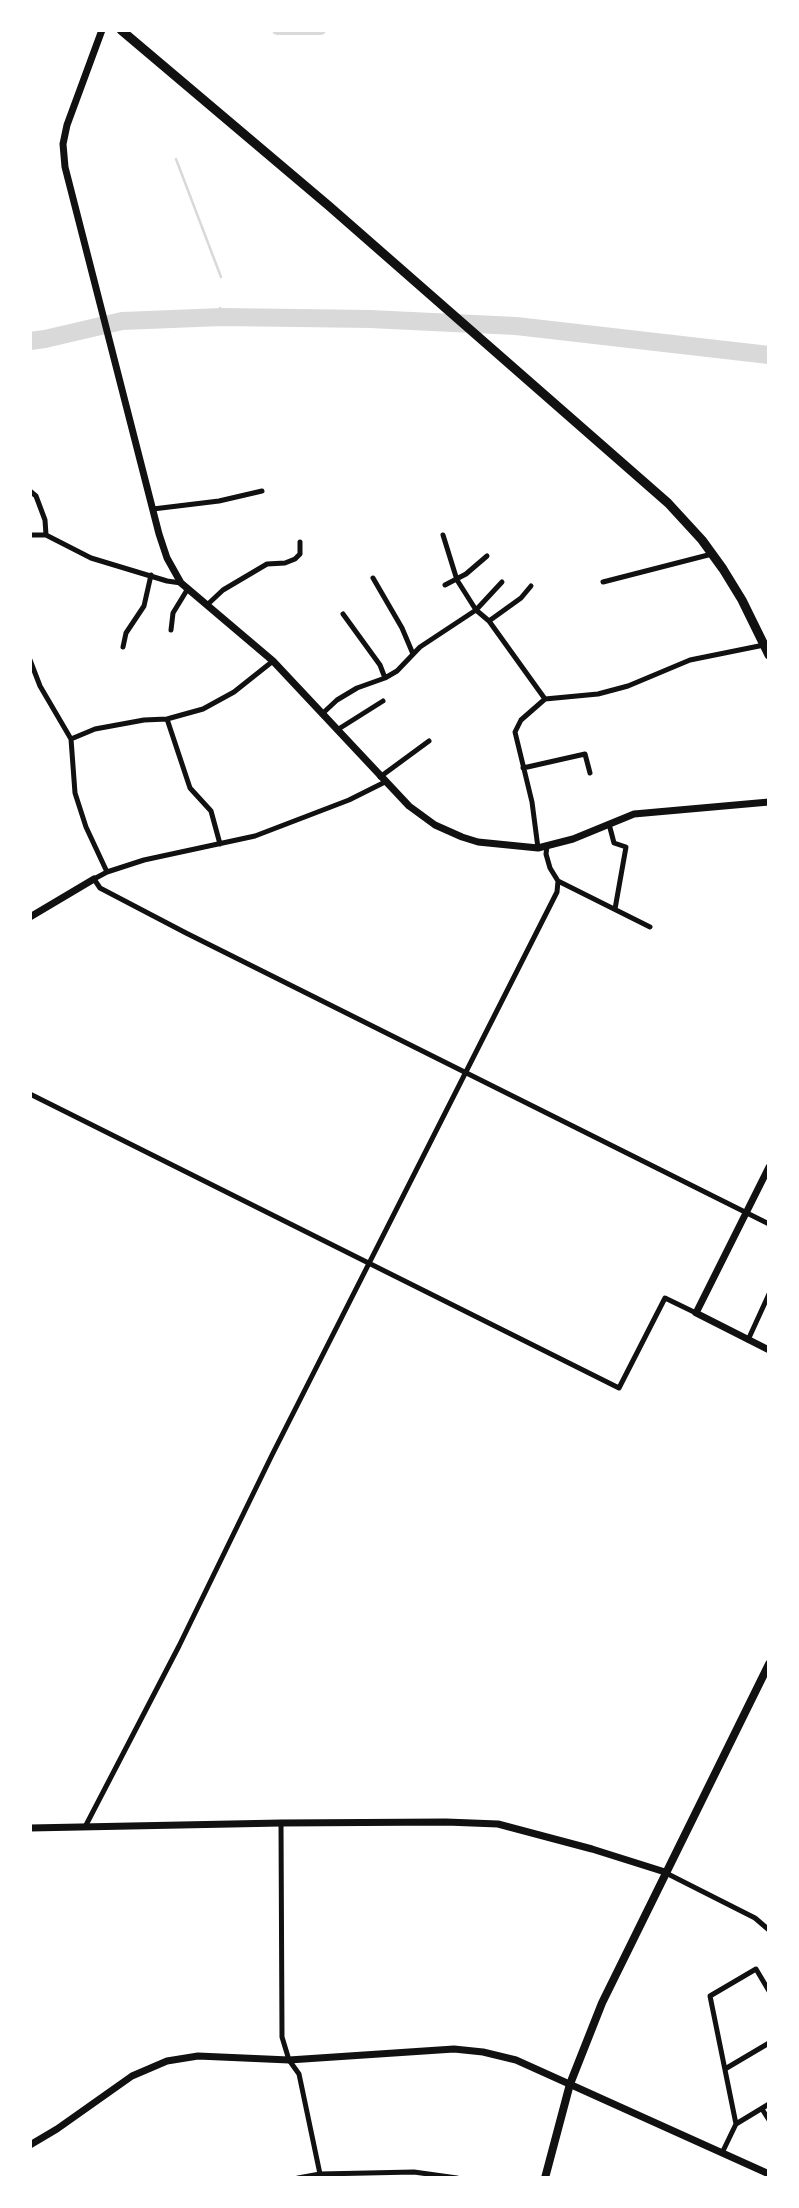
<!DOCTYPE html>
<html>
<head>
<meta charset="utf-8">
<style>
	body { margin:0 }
	#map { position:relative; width:799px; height:2208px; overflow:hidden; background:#fff; font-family:"Crimson Pro",serif }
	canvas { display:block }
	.frame { position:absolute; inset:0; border:32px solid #fff; pointer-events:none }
</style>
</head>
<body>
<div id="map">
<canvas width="799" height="2208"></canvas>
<div class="frame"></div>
</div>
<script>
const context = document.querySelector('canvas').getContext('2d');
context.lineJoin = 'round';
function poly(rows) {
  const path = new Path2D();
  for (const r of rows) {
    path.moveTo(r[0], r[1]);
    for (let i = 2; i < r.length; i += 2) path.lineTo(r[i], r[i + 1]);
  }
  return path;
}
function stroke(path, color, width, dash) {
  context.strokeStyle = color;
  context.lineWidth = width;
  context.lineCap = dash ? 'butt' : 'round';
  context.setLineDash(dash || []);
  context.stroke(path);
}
stroke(poly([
	[176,159,221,277],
	[220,308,222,317]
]), '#d9d9d9', 2.5);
stroke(poly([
	[277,30,321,30]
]), '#d9d9d9', 10);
stroke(poly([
	[30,341,45,339,122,321,222,317,370,319,516,326,769,355]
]), '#d9d9d9', 18);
stroke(poly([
	[30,491,36,496,45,520,46,535],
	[153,509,219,501,262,491],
	[30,535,46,535,91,558,167,581,181,583],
	[443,535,457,580,476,610,502,582],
	[373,578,402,628,413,654],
	[603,582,712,554],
	[445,585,466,574,487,556],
	[207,605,223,590,267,564,285,563,295,559,300,554,300,542],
	[343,614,380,665,385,678],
	[489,621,521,598,531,586],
	[171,630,173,613,187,590],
	[123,647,126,633,144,606,151,575],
	[30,660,40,686,71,739,75,793,86,827,107,872],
	[322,714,337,700,357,688,385,678,397,671,420,647,476,610,489,621,545,699],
	[167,719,190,788,211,811,220,844],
	[337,730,383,701],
	[71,739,95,729,144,720,167,719,203,709,234,692,273,661],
	[523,768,585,754,590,773],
	[380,777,429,741],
	[385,782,349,800,255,836,144,860,107,872,94,879,100,888,186,933,769,1224],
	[609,824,614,843,626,847,615,909],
	[538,848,532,802,515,732,521,720,545,699,598,694,628,686,690,660,764,645],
	[558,881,650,927],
	[30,1094,619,1388,665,1298,696,1313],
	[748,1340,769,1294],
	[281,1823,282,2037,289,2060,299,2074,320,2174],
	[85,1827,179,1646,272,1455,557,892,558,881,550,868,546,854,547,846],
	[666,1873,755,1918,769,1930],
	[725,2069,769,2043],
	[762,2109,769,2120],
	[736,2124,710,1996,756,1969,769,1991],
	[722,2153,736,2124,769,2104],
	[298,2178,320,2174,414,2172,457,2178]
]), '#111', 5);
stroke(poly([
	[102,30,67,125,63,144,65,167,159,534,167,558,181,583,273,661,409,806,435,825,462,837,478,842,538,848,573,839,634,814,769,802],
	[30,917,94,879],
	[769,1167,696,1313,769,1350],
	[30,1828,281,1823,446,1822,498,1824,592,1849,665,1872],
	[30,2145,57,2129,132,2076,167,2061,198,2056,289,2060,454,2049,483,2052,516,2060,769,2174]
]), '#111', 7);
stroke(poly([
	[545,2178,570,2084,602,2003,769,1664]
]), '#111', 8);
stroke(poly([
	[121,30,329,206,668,503,702,540,723,569,742,600,769,655]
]), '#111', 9);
</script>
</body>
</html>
